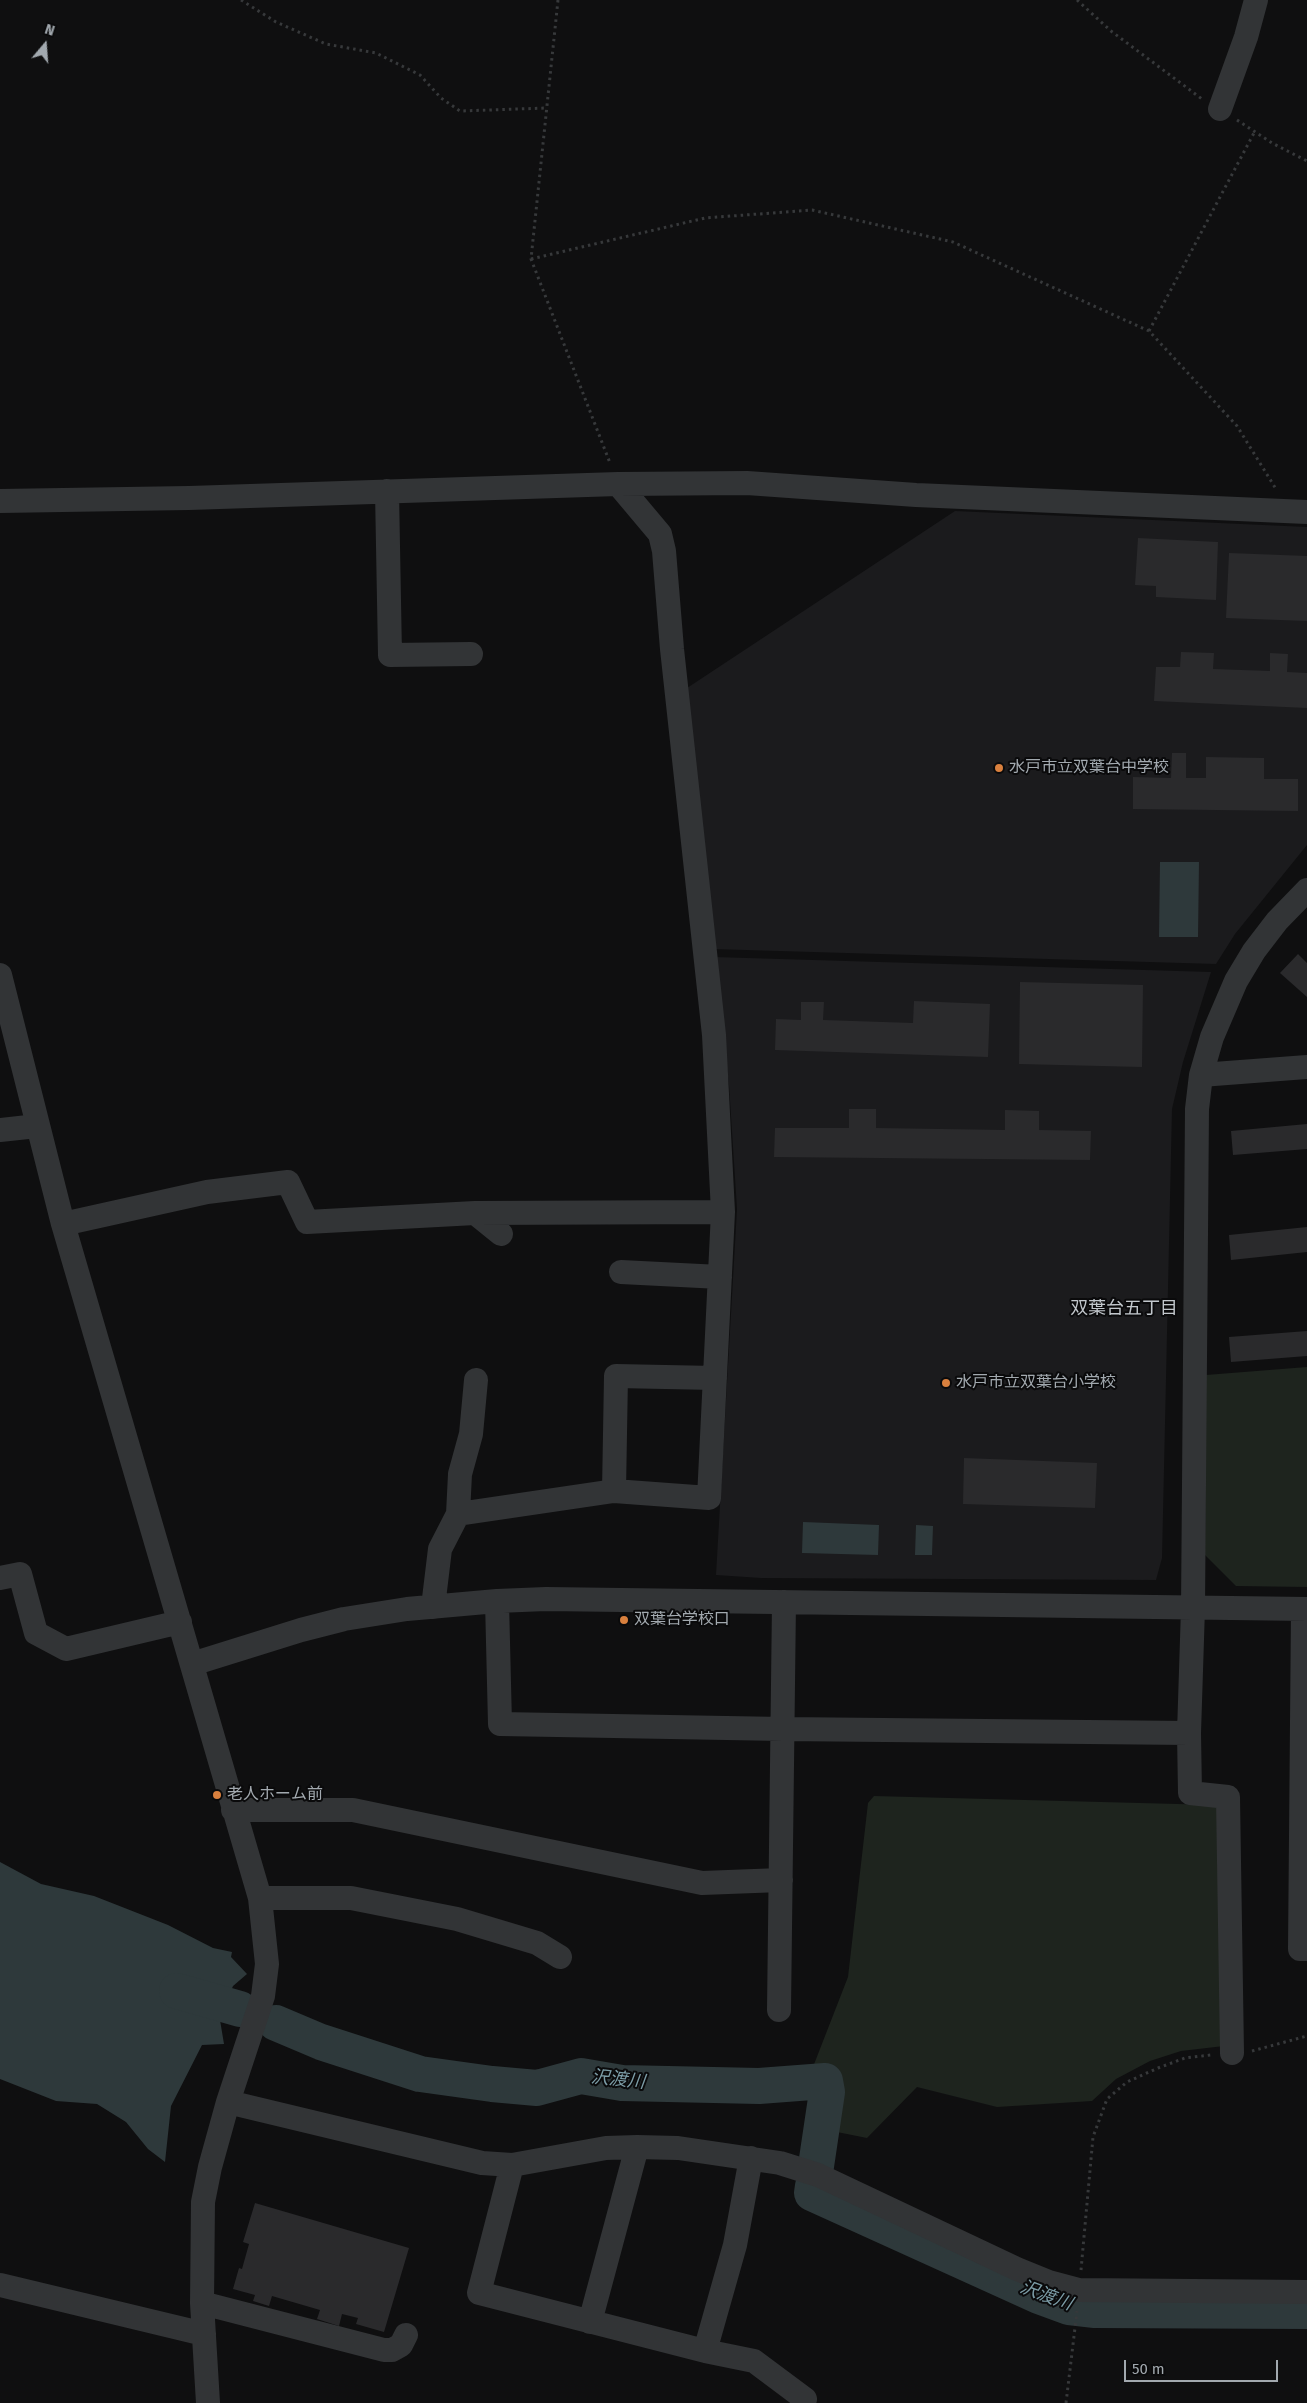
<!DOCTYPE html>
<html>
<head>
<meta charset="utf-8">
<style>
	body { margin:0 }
	#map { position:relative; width:1307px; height:2403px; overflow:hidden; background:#0f0f10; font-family:"Fira Sans",sans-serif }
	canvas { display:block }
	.north { position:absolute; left:20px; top:20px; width:50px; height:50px; -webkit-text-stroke:4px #0a0a0b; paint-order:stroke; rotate:18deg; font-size:14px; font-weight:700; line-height:20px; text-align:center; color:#a2a9af }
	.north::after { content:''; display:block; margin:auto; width:18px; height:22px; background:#a2a9af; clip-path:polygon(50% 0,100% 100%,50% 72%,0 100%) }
	.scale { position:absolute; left:1124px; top:2360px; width:154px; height:22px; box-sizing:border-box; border:2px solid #a2a9af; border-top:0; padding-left:6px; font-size:15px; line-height:18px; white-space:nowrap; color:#a2a9af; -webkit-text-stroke:4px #0a0a0b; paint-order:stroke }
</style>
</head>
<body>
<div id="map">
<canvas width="1307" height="2403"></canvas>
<div class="north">N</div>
<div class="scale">50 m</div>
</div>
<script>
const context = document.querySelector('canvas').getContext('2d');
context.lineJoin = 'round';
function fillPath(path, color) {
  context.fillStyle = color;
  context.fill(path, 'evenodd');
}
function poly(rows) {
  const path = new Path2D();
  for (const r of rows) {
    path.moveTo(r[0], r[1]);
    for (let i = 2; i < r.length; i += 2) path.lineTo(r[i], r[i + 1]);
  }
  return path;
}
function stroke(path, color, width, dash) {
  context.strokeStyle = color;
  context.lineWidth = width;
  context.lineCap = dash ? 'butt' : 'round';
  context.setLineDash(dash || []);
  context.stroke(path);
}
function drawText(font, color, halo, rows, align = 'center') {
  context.font = font + ' "Fira Sans","Noto Sans JP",sans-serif';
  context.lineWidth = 4;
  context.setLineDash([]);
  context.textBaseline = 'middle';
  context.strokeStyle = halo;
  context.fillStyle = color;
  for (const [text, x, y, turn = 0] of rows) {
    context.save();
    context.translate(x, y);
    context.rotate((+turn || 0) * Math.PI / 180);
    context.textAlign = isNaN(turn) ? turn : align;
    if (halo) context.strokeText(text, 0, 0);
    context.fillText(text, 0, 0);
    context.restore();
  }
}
fillPath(poly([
	[955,511,1307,527,1307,845,1235,934,1216,964,712,949,681,692],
	[714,957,1211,972,1183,1062,1172,1109,1162,1558,1156,1580,761,1578,716,1575,737,1209,729,1085]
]), '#1b1b1d');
fillPath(poly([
	[1307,1367,1307,1587,1236,1586,1205,1555,1206,1375],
	[874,1796,1216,1805,1221,1810,1224,2046,1181,2051,1150,2061,1116,2079,1092,2101,997,2107,917,2087,867,2138,827,2130,840,2075,811,2072,848,1977,868,1803]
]), '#1e241e');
fillPath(poly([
	[1160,862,1199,862,1198,937,1159,937],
	[803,1522,879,1525,878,1555,802,1553],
	[916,1525,933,1526,932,1555,915,1555],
	[0,1862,41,1884,94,1896,168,1925,213,1948,232,1952,231,1957,247,1974,233,1986,222,2012,220,2020,224,2044,202,2045,171,2106,165,2162,148,2149,126,2122,97,2104,56,2101,0,2079]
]), '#2e393b');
stroke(poly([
	[177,1991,240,2009],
	[276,2023,321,2042,420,2074,492,2084,537,2088,581,2076,622,2083,759,2086,825,2081,827,2092,816,2166],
	[813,2186,812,2193,1039,2296,1069,2307,1095,2310,1307,2311]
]), '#2e393b', 36);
fillPath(poly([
	[1138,538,1218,542,1216,600,1156,597,1156,586,1135,585],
	[1229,553,1307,556,1307,621,1226,618],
	[1181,652,1214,653,1213,669,1270,671,1270,653,1288,654,1287,672,1307,673,1307,708,1154,701,1156,667,1180,667],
	[1172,753,1186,753,1186,778,1206,778,1206,757,1264,758,1264,779,1298,779,1298,811,1133,809,1133,777,1171,778],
	[1298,954,1307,963,1307,997,1280,973],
	[1020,982,1143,985,1142,1067,1019,1064],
	[914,1001,990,1004,988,1057,775,1050,776,1019,801,1020,801,1002,824,1002,823,1020,913,1023],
	[849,1109,876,1109,876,1128,1005,1130,1005,1110,1039,1111,1039,1130,1091,1131,1090,1160,774,1157,775,1128,849,1128],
	[1307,1124,1307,1149,1233,1155,1231,1131],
	[1307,1227,1307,1252,1231,1260,1229,1235],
	[1307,1331,1307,1356,1231,1362,1229,1337],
	[964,1458,1097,1463,1095,1508,963,1504],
	[255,2203,409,2248,384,2332,356,2324,358,2318,342,2314,339,2326,317,2319,320,2310,272,2296,269,2306,253,2301,255,2295,233,2289,239,2268,242,2269,249,2244,243,2242]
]), '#2a2a2c');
stroke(poly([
	[241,0,276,22,326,44,376,53,420,75,441,98,460,111,547,108],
	[558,0,531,259,610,463],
	[1077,0,1111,31,1202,99],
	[1237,120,1272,143,1307,161],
	[531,259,705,218,812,210,953,242,1149,331,1237,426,1276,489],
	[1149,331,1255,131],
	[1252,2051,1307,2036],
	[1081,2270,1093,2137,1107,2099,1127,2082,1158,2068,1185,2058,1211,2055],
	[1066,2403,1077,2311]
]), '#37393b', 3, [2.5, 4]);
stroke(poly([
	[1220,109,1246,37,1256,0],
	[618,484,660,534,664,551,672,649,714,1035,723,1212],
	[387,491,390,655,471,654],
	[0,501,189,498,618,484,747,483,916,495,1307,512],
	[0,975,63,1224,260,1898,267,1964,263,1996,228,2102,210,2167,203,2202,202,2303,208,2403],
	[1201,1075,1307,1067],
	[0,1130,37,1126],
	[63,1224,207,1192,288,1182,307,1222,475,1213,501,1234],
	[621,1272,720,1277],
	[614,1491,616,1376,715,1378],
	[458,1514,460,1474,471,1434,476,1380],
	[0,1578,20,1574,36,1633,66,1649,180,1622],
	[497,1601,500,1724,783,1729,1189,1733],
	[433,1607,440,1549,458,1514,614,1491,709,1498,723,1212,475,1213],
	[1303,1609,1300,1949,1307,1949],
	[192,1664,301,1630,344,1619,407,1609,497,1601,546,1599,1307,1609],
	[233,1810,353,1810,702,1883,781,1880],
	[260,1898,351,1898,457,1919,537,1943,560,1957],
	[779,2010,784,1602],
	[1232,2053,1228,1797,1190,1793,1189,1733,1193,1608,1197,1109,1201,1075,1212,1037,1236,981,1254,951,1277,921,1307,890],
	[228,2102,482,2163,512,2165,606,2148,637,2147,678,2148,780,2163,818,2175,1017,2269,1049,2282,1079,2290,1307,2292],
	[512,2165,479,2293,705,2351,754,2361,805,2399],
	[0,2285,204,2334],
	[202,2303,384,2350,392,2350,401,2345,406,2335],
	[590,2322,637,2147],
	[705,2351,735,2245,751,2158]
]), '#323436', 24);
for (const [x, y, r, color] of [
	[999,768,5,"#d9803e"],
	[946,1383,5,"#d9803e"],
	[624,1620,5,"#d9803e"],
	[217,1795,5,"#d9803e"]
]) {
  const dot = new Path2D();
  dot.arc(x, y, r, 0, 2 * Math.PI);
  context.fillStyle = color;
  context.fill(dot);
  stroke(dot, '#0a0a0b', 2);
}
drawText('16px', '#a2a9af', '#0a0a0b', [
	["水戸市立双葉台中学校",1009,768],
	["水戸市立双葉台小学校",956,1383],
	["双葉台学校口",634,1620],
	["老人ホーム前",227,1795]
], 'left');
drawText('18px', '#c2c7cc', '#0a0a0b', [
	["双葉台五丁目",1124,1309]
]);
drawText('italic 18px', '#7c9da7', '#0a0a0b', [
	["沢渡川",618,2080,6],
	["沢渡川",1046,2296,20]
]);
</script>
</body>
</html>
